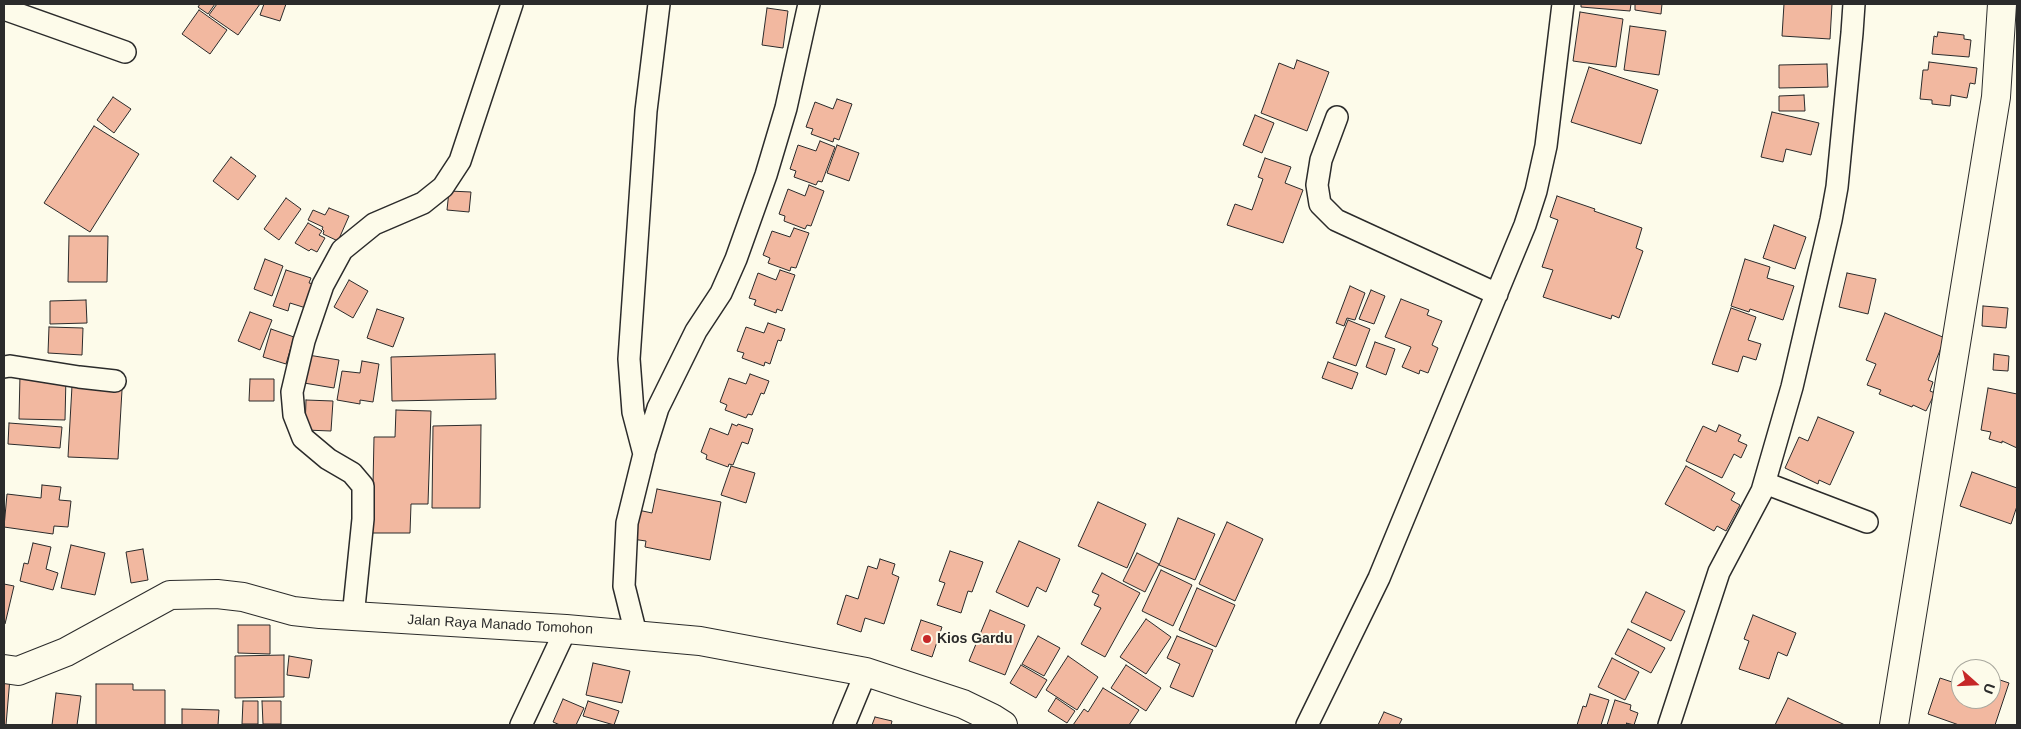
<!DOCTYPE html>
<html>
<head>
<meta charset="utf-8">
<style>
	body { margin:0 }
	#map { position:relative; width:2021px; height:729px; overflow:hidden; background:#fdfbea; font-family:Arial,sans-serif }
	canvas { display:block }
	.frame { position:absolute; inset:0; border:5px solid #2b2b2b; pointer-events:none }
	.north { position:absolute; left:1951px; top:659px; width:50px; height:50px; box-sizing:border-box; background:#fdfbea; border:1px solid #a9a89e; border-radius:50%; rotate:110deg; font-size:14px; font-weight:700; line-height:20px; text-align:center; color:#2b2b2b }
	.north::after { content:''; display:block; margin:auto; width:18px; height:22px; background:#c62828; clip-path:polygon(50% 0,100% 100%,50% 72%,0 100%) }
</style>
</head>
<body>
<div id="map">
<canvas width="2021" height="729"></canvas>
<div class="frame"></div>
<div class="north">U</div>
</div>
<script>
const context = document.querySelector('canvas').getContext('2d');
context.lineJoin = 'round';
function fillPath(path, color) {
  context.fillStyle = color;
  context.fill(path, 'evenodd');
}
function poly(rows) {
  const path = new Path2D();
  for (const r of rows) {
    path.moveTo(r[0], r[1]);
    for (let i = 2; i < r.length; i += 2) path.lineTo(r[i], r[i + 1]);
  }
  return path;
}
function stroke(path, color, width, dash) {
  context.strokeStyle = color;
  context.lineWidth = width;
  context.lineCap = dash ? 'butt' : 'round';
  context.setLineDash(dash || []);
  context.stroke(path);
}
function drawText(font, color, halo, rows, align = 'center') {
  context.font = font + ' Arial,sans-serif';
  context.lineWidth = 4;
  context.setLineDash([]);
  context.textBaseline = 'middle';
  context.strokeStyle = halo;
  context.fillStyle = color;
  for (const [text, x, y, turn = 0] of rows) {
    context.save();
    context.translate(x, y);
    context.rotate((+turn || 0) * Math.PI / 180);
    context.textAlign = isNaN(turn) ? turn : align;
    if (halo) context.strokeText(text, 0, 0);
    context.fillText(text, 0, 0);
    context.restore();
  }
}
const building = poly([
	[200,4,215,4,208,14,198,7,200,4],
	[217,4,260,4,238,35,209,15,217,4],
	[264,4,286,4,280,21,260,15,264,4],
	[1581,4,1631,4,1630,11,1581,7,1581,4],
	[1635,4,1662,4,1661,14,1635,10,1635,4],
	[1784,4,1832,4,1830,39,1782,36,1784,4],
	[767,8,788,11,783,48,762,45,767,8],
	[199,10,227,30,210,54,182,34,199,10],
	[1580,12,1623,19,1616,67,1573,61,1580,12],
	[1630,26,1666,31,1659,75,1624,70,1630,26],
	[1938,32,1964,35,1964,39,1971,40,1969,57,1932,54,1934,36,1937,37,1938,32],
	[1297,60,1329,72,1307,131,1261,113,1279,63,1294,69,1297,60],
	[1929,62,1977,68,1975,84,1970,83,1967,98,1951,95,1950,106,1932,104,1932,100,1920,99,1923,70,1928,70,1929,62],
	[1827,64,1828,87,1779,88,1779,65,1827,64],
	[1589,67,1658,90,1641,144,1571,122,1589,67],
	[1804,95,1805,111,1779,111,1779,96,1804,95],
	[113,97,131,109,114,133,97,120,113,97],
	[837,99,852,104,839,140,834,138,833,142,811,134,813,129,806,127,815,102,833,109,837,99],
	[1772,112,1819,123,1811,155,1786,149,1783,162,1761,157,1772,112],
	[1255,115,1274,123,1262,153,1243,145,1255,115],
	[94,126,139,154,90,232,44,203,94,126],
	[820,141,835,147,822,182,818,181,816,185,794,177,796,171,790,169,798,145,816,151,820,141],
	[837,145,859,153,849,181,827,173,837,145],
	[231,157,256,176,238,200,213,181,231,157],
	[1265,158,1291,167,1285,183,1303,190,1283,243,1227,225,1235,204,1252,210,1263,179,1258,177,1265,158],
	[809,185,824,191,811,226,807,225,805,229,784,221,785,216,779,214,788,189,805,196,809,185],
	[449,191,471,192,469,212,447,210,449,191],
	[1557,196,1595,209,1594,211,1642,228,1636,248,1643,251,1619,318,1612,315,1611,319,1543,297,1553,270,1542,267,1558,220,1550,217,1557,196],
	[286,198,301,209,279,240,264,229,286,198],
	[329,208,349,216,338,241,323,234,324,231,322,229,323,227,308,220,313,210,325,215,329,208],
	[308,223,322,231,319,235,325,238,317,252,311,249,309,251,295,243,308,223],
	[1774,225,1806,237,1795,269,1763,258,1774,225],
	[794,228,809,233,796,268,791,267,790,271,768,263,770,258,763,255,772,231,790,237,794,228],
	[69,236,108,236,107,282,68,282,69,236],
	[265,259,283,266,272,296,254,289,265,259],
	[1745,259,1770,267,1767,278,1794,286,1783,320,1750,309,1749,312,1731,306,1745,259],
	[286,270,311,278,309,283,314,284,306,308,290,303,288,311,273,306,286,270],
	[780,270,795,275,782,311,777,309,776,313,754,305,756,300,749,298,758,273,776,280,780,270],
	[1847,273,1876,279,1868,314,1839,307,1847,273],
	[349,280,368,291,353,318,334,307,349,280],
	[1350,286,1365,293,1355,320,1347,318,1344,326,1336,323,1350,286],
	[1371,290,1385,296,1374,324,1359,319,1371,290],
	[1401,299,1429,310,1427,315,1442,321,1432,345,1438,348,1428,373,1420,370,1419,374,1402,367,1411,347,1385,337,1401,299],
	[86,300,87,323,50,324,50,301,86,300],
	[1983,306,2008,308,2006,328,1982,326,1983,306],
	[1731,308,1756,317,1748,340,1761,344,1756,360,1743,356,1738,372,1712,364,1731,308],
	[377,309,404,318,393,347,367,338,377,309],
	[250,312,272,320,260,350,238,341,250,312],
	[1885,313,1945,338,1928,380,1933,382,1930,391,1935,393,1926,411,1913,405,1912,407,1879,394,1881,390,1867,385,1876,364,1866,360,1885,313],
	[1348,320,1370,329,1356,366,1333,358,1348,320],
	[768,323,785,329,781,341,778,340,770,364,765,362,764,366,742,358,744,353,737,351,746,327,764,333,768,323],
	[49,327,83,328,82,355,48,353,49,327],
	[271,329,294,337,286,364,263,357,271,329],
	[1375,342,1395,349,1386,375,1366,367,1375,342],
	[495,354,496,399,392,401,391,357,495,354],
	[1994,354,2009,356,2008,371,1993,370,1994,354],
	[308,355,339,360,334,388,304,383,308,355],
	[362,361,379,364,373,402,360,400,360,404,337,400,342,371,360,373,362,361],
	[1328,362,1358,373,1352,389,1322,378,1328,362],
	[750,374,769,381,764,394,761,393,752,415,748,414,746,418,725,410,727,405,720,402,729,378,746,384,750,374],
	[20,375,66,376,65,420,19,419,20,375],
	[250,379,274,379,274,401,249,401,250,379],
	[72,386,122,390,118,459,68,457,72,386],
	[1988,388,2017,394,2017,448,2002,441,2002,443,1989,439,1991,432,1981,430,1988,388],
	[306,400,333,401,331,431,305,430,306,400],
	[396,410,431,411,428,504,411,504,410,533,372,533,374,437,395,437,396,410],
	[1818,417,1854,432,1830,485,1819,480,1818,484,1785,468,1799,437,1808,441,1818,417],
	[9,423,62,427,60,448,8,444,9,423],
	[732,424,737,426,738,424,753,429,748,444,742,442,733,465,729,464,728,467,706,459,707,455,701,452,710,428,728,435,732,424],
	[481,425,480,508,432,508,433,426,481,425],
	[1719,425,1741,435,1738,441,1747,445,1741,458,1734,454,1722,478,1686,461,1703,426,1716,432,1719,425],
	[731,466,755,473,746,503,721,495,731,466],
	[1686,466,1735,493,1731,500,1740,505,1726,531,1717,526,1714,531,1665,504,1686,466],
	[1972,472,2017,488,2017,506,2011,524,1960,506,1972,472],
	[42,485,61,487,59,500,71,501,68,527,54,526,53,534,4,527,7,494,41,498,42,485],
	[657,489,721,502,710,560,645,547,646,541,632,539,638,510,652,513,657,489],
	[1098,502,1146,524,1127,568,1078,546,1098,502],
	[1178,518,1215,534,1195,580,1159,565,1178,518],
	[1227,522,1263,539,1235,601,1199,584,1227,522],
	[1019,541,1060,559,1046,592,1037,587,1028,607,996,592,1019,541],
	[33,543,51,547,46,569,58,573,53,590,20,581,24,563,28,564,33,543],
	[71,545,105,553,95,595,61,588,71,545],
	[143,549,148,580,131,583,126,552,143,549],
	[950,551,983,562,972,592,968,591,961,613,937,605,945,583,939,581,950,551],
	[1137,553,1159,564,1145,592,1123,581,1137,553],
	[880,559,895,564,892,574,899,577,884,624,865,618,861,632,837,624,846,595,858,599,868,566,877,569,880,559],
	[1161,570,1192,585,1173,626,1142,611,1161,570],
	[1102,573,1140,593,1105,657,1081,644,1101,608,1094,605,1099,595,1092,592,1102,573],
	[4,584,14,586,5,624,4,624,4,584],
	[1197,588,1235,605,1216,647,1179,630,1197,588],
	[1646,592,1685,611,1671,641,1631,622,1646,592],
	[990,610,1025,625,1005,675,969,661,990,610],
	[1753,615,1796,633,1787,656,1778,652,1769,679,1739,669,1749,641,1744,639,1753,615],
	[1146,619,1171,637,1146,674,1120,657,1146,619],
	[921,620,942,627,932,657,911,650,921,620],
	[238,625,270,625,270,654,238,653,238,625],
	[1628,629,1665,648,1651,673,1615,654,1628,629],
	[1038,636,1060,648,1044,676,1022,664,1038,636],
	[1177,636,1213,650,1193,697,1170,687,1180,664,1167,658,1177,636],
	[284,655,284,697,235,698,235,656,284,655],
	[289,656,312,660,309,678,287,675,289,656],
	[1068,656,1098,677,1077,710,1046,690,1068,656],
	[1612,658,1639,672,1625,700,1598,687,1612,658],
	[593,663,630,671,622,703,586,695,593,663],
	[1021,665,1047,680,1036,698,1010,683,1021,665],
	[1126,665,1161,688,1146,711,1111,688,1126,665],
	[4,677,10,678,6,725,4,725,4,677],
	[1991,677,2009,683,1995,725,1959,725,1928,714,1940,678,1961,685,1961,699,1991,699,1991,677],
	[96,684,133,684,133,690,165,690,165,725,96,725,96,684],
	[1103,688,1139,710,1129,725,1073,725,1084,709,1088,712,1103,688],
	[56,693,81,696,77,725,52,725,56,693],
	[1590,694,1609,700,1601,725,1577,725,1583,706,1586,707,1590,694],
	[1056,698,1075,711,1067,723,1048,711,1056,698],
	[1788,698,1845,725,1775,725,1788,698],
	[563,699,584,708,576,725,560,725,553,722,563,699],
	[1615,700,1631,705,1630,710,1638,713,1634,725,1626,723,1628,725,1607,725,1615,700],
	[243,701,258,701,258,724,242,724,243,701],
	[262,701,281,701,281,724,263,724,262,701],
	[588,701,619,711,614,725,583,716,588,701],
	[182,709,219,710,218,725,182,725,182,709],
	[1384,712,1402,719,1399,725,1378,725,1384,712],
	[875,717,892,721,891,725,872,725,875,717]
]);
fillPath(building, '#f2b8a0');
stroke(building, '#2b2b2b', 1);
const street = poly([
	[4,9,125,52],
	[1337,117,1321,160,1317,185,1320,204,1336,220,1497,294],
	[4,367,10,366,79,377,115,381],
	[644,453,658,408,696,331,721,293,736,259,766,175,786,108,809,4],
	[1765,483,1867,522],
	[353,617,363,519,363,486,352,473,328,459,303,438,294,415,292,392,304,341,323,285,342,250,374,224,423,203,443,187,460,161,512,4],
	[636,634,624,586,627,523,644,454,633,412,629,359,646,111,659,4],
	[521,725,566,629],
	[844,725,866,672],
	[1307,725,1379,578,1525,225,1536,191,1546,146,1563,4],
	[1669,725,1719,572,1762,491,1792,387,1831,220,1837,187,1852,33,1854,4]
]);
const secondary = poly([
	[1894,725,1996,97,2002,4]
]);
const highway = poly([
	[4,669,18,671,66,652,170,595,217,594,243,597,293,611,320,614,566,629,700,641,866,672,963,704,992,718,1003,725]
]);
stroke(street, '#2b2b2b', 24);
stroke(secondary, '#2b2b2b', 30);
stroke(highway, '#2b2b2b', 30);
stroke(street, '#fdfbea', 21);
stroke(secondary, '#fdfbea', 28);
stroke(highway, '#fdfbea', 28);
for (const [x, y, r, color] of [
	[927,639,5,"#c62828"]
]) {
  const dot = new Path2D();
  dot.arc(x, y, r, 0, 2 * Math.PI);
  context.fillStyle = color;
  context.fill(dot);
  stroke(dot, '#fdfbea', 2);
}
drawText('14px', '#2b2b2b', '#fdfbea', [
	["Jalan Raya Manado Tomohon",500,625,3]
]);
drawText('bold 14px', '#2b2b2b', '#fdfbea', [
	["Kios Gardu",937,639]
], 'left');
</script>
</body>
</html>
